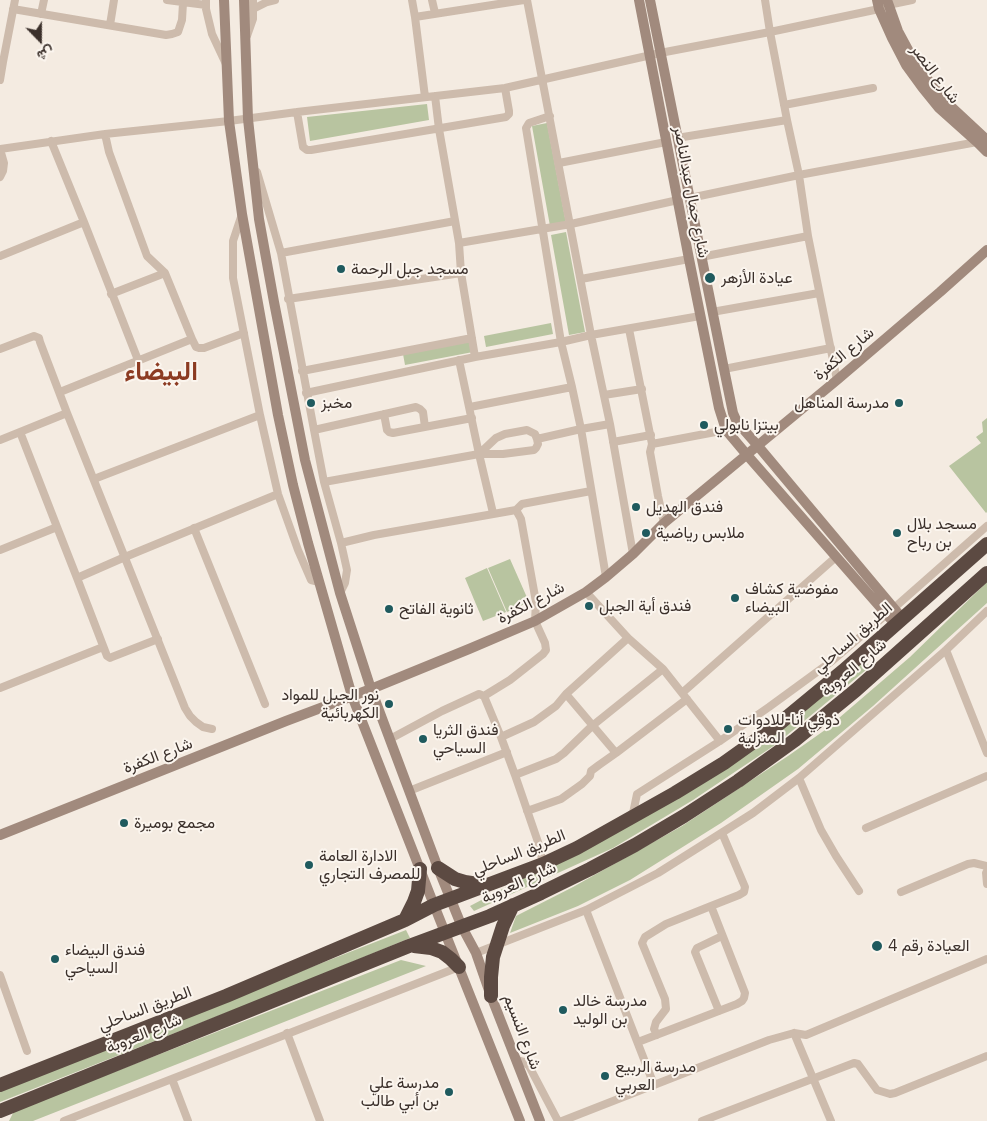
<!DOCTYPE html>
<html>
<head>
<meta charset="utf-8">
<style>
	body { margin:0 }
	#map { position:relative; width:987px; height:1121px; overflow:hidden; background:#f4ebe1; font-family:"IBM Plex Sans",Vazirmatn,sans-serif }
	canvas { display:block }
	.north { position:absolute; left:15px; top:15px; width:50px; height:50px; -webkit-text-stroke:4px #fbf5ee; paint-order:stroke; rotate:158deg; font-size:14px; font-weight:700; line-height:20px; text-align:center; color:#3b302b }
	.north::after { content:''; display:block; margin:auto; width:18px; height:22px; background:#3b302b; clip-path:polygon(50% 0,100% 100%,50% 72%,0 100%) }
</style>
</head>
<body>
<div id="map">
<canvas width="987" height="1121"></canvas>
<div class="north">ش</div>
</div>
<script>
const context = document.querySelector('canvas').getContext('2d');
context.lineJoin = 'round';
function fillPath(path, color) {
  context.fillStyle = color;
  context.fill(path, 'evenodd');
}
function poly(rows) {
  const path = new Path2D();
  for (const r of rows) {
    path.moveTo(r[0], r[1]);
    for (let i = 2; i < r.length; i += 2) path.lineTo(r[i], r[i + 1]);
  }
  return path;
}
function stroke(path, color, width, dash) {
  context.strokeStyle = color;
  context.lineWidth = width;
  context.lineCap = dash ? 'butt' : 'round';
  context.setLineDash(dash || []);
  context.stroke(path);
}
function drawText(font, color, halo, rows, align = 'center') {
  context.font = font + ' "IBM Plex Sans",Vazirmatn,sans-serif';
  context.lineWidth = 4;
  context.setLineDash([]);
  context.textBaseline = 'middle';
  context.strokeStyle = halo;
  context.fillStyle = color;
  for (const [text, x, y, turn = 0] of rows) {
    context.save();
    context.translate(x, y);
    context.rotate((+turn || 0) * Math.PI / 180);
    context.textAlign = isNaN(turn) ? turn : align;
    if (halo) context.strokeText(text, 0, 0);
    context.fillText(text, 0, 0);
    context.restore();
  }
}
fillPath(poly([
	[427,104,429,120,310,141,307,117],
	[547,123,566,223,550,226,532,126],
	[566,232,585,332,569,335,551,235],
	[551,323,553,334,486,347,484,336],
	[471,341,473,352,405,365,403,354],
	[987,418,987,512,986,513,949,466,981,443,976,437,983,432,982,422],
	[510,559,529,602,507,612,488,568],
	[487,568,506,612,483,621,465,578],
	[987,582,987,603,873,706,798,769,721,823,630,880,578,906,510,933,516,916,573,887,682,826,788,756,825,730,910,657],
	[861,664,872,665,775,745,693,800,613,848,474,911,470,906,660,806],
	[406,930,410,938,284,990,0,1102,0,1089],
	[401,960,426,966,33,1121,9,1121,14,1111]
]), '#b8c4a0');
stroke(poly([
	[167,0,206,5],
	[206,0,206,9,212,34,226,64],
	[412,0,415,17,524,0],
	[432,0,435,13],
	[527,0,591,335,610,424,633,554],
	[765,0,770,32,787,120,799,175,808,236,837,380],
	[13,9,166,35,172,34,178,32,182,20,183,3],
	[253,9,267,2,275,0],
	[41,14,44,0],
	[415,17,425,97],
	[110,25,114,0],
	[247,36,253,19,253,0],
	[0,61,3,62,0,80],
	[3,62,15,0],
	[435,96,439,129,459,243,461,273,475,357],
	[784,105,873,88],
	[297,112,303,147,307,150,311,150,506,117,509,114,509,111,505,88],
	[550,116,529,123,526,128,561,342,572,387,581,429,606,577],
	[105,134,109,152,147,256,165,273,192,339],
	[677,138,787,120],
	[51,141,84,222,138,360],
	[0,149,105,134,229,121,297,112,505,88,660,53,770,32,879,9,888,5,912,0],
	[559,163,666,142],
	[257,172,281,253,314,430,324,482,341,543,347,570,345,583,340,593],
	[0,177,3,171,4,163,0,149],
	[690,198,799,175,977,142],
	[242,214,233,241,233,278,260,415,278,494,298,550,311,580,319,582],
	[459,243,571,224,678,200],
	[281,253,455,221],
	[0,256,84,222],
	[701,257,808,236],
	[581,279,689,259],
	[111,294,165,273],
	[288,299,461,273],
	[712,312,819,293],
	[629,329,652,444,650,452,658,496,664,523],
	[0,349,34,336,39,338,40,342,67,413,185,708,190,716,196,722,203,727,212,729],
	[459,360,479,454,493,513],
	[724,369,831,348],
	[302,371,472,338],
	[60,392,192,339,196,347,199,348,204,348,244,333],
	[306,393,475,357,561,342,591,335,700,316],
	[604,395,642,389],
	[470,407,572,387],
	[384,414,387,430,389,432,393,433,472,418],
	[314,430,416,407,420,409,423,412,425,427],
	[20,432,57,527],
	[537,439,581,429,610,424],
	[0,440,67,413],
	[613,442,651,435],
	[652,444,726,430],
	[94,479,260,415],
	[324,482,479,454,503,454,534,450,536,448,538,444,537,439,535,434,527,430,505,434,496,438,479,454],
	[194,528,265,704],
	[341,543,374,535,516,510,522,504,591,491],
	[0,550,57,527,77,578,125,557,278,494],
	[77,578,107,656,110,658,112,657,158,639],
	[586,592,628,638,663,669,720,741],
	[946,650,987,753],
	[0,688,103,647],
	[682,693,836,557],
	[566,694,616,753],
	[484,696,501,737],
	[390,739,442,711,479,694,484,696,510,680,543,654,546,650,545,643,535,621,536,602,521,519,516,510],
	[515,775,556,759,564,753,592,726,663,669],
	[799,778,821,830,836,856,859,891],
	[409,791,507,752],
	[527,811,561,799,582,784,590,776,591,771,599,765,616,753,687,699],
	[632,818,637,794,720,741,769,707,832,661,894,608,987,526],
	[866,828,987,776],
	[543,864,539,845,515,775,501,737,534,722,556,706,566,694,628,638],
	[987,871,986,873,987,884],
	[901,892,968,864,974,863,987,866],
	[586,910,654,1085],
	[476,953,586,910,658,873,753,813,799,778,946,650,987,611],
	[0,975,27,1051],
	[719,1011,695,952,697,948,722,936],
	[287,1033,320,1121],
	[794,1033,831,1121],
	[657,1035,654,1029,656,1022,666,1009,665,999,642,943,645,937,666,924,711,906,739,895,744,892,745,887,722,833],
	[638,1042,737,1004,742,1001,744,998,745,993,711,906],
	[516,1060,524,1062,529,1066,558,1121],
	[172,1079,188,1121],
	[64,1121,459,967],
	[562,1121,769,1040,794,1033,806,1035,987,959],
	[702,1121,854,1063,858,1064,877,1090,890,1094,895,1093,987,1056]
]), '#cdbbac', 8);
stroke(poly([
	[224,0,229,121,242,214,278,415,293,485,308,543,352,696,434,905,520,1121],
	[244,0,248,119,259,219,274,302,305,460,340,593,371,689,438,868,462,927,476,953,491,996,540,1121],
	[639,0,689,259,719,408,726,430,747,455,895,624],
	[650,0,724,369,733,413,737,422,758,446,902,618],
	[877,0,879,9,892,38,906,65,922,87,939,108,977,142,987,152],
	[887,0,898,31,912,57,928,80,946,102,987,140],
	[0,835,286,721,371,689,469,649,535,621,586,592,606,577,633,554,664,523,837,380,940,292,987,250]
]), '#a18a7d', 10);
stroke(poly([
	[438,868,455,879,465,882,484,885],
	[405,920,414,902,418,891,420,869],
	[414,946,431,948,442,952,451,959,459,967],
	[491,996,491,977,493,957,503,926,513,905],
	[0,1085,226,996,405,920,434,905,543,864,577,848,675,793,724,763,780,723,843,671,987,544],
	[0,1111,409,946,490,916,541,893,590,869,635,845,684,816,738,781,795,740,856,690,987,573]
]), '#5c4a42', 14);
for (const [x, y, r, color] of [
	[341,269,5,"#1f5a5e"],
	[710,278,6,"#1f5a5e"],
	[311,403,5,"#1f5a5e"],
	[899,403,5,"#1f5a5e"],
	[704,425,5,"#1f5a5e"],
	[636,507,5,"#1f5a5e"],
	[646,533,5,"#1f5a5e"],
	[897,533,5,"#1f5a5e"],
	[735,598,5,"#1f5a5e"],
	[589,606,5,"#1f5a5e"],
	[389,609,5,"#1f5a5e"],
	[389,704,5,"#1f5a5e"],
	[728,729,5,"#1f5a5e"],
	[423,739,5,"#1f5a5e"],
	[124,823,5,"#1f5a5e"],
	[309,865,5,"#1f5a5e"],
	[877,946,6,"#1f5a5e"],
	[55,959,5,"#1f5a5e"],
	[563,1010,5,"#1f5a5e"],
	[605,1076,5,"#1f5a5e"],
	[449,1092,5,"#1f5a5e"]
]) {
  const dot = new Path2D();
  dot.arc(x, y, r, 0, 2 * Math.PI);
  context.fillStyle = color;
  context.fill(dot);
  stroke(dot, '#fbf5ee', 2);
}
drawText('16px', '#3b302b', '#fbf5ee', [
	["شارع النصر",935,74,53],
	["شارع جمال عبدالناصر",691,192,79],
	["شارع الكفرة",844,354,-40],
	["شارع الكفرة",531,603,-27],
	["الطريق الساحلي",853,638,-41],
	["شارع العروبة",854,668,-40],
	["شارع الكفرة",158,756,-21],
	["الطريق الساحلي",519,853,-22],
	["شارع العروبة",519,883,-24],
	["الطريق الساحلي",145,1009,-21],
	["شارع النسيم",522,1032,69],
	["شارع العروبة",144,1034,-22]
]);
drawText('16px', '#3b302b', '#fbf5ee', [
	["مسجد جبل الرحمة",351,269],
	["عيادة الأزهر",721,278],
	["مخبز",321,403],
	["مدرسة المناهل",889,403,"right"],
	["بيتزا نابولي",714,425],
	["فندق الهديل",646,507],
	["مسجد بلال",907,524],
	["بن رباح",907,542],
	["ملابس رياضية",656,533],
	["مفوضية كشاف",745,589],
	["البيضاء",745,607],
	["فندق أية الجبل",599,606],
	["ثانوية الفاتح",399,609],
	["نور الجبل للمواد",379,695,"right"],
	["الكهربائية",379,713,"right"],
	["ذوقي أنا-للادوات",738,720],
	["المنزلية",738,738],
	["فندق الثريا",433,730],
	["السياحي",433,748],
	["مجمع بوميرة",134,823],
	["الادارة العامة",319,856],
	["للمصرف التجاري",319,874],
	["العيادة رقم 4",888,946],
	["فندق البيضاء",65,950],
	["السياحي",65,968],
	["مدرسة خالد",573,1001],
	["بن الوليد",573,1019],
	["مدرسة الربيع",615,1067],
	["العربي",615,1085],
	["مدرسة علي",439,1083,"right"],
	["بن أبي طالب",439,1101,"right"]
], 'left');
drawText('bold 26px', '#8c3b22', '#fbf5ee', [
	["البيضاء",161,372]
]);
</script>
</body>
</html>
